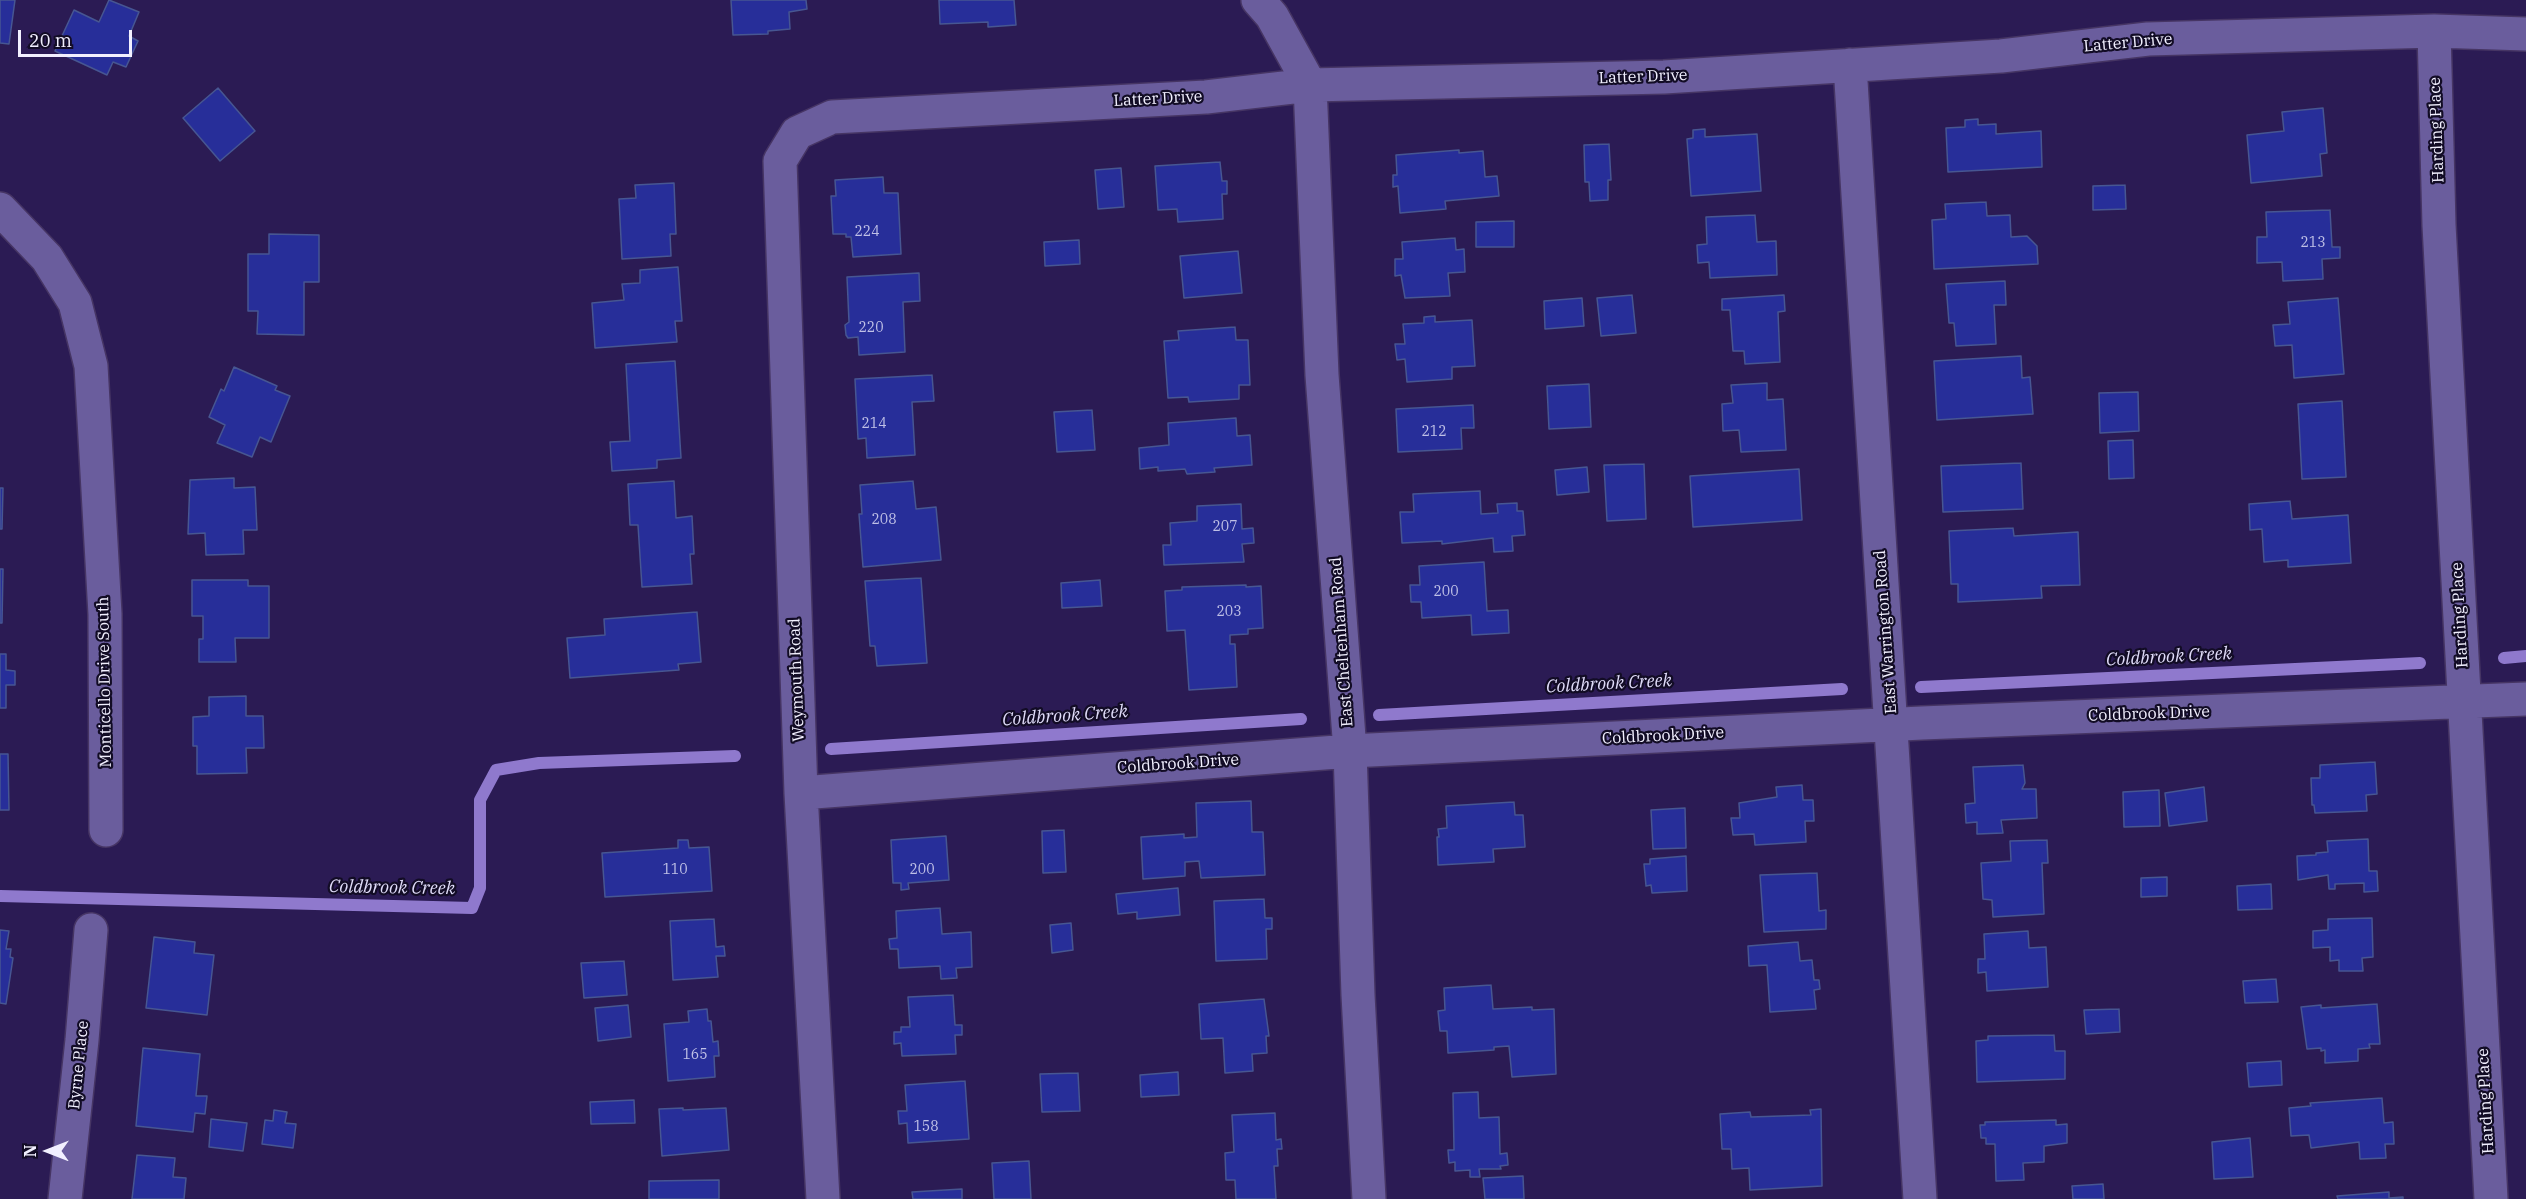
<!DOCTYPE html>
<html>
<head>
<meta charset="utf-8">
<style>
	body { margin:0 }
	#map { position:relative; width:2526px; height:1199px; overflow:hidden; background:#2b1b54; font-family:"IBM Plex Serif",serif }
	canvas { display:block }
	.north { position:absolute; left:18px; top:1121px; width:60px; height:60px; -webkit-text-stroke:4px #120c25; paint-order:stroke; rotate:270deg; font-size:16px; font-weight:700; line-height:24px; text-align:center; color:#f2f0ff }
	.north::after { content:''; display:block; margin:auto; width:21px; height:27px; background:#f2f0ff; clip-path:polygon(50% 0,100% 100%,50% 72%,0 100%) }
	.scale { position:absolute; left:18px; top:30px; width:114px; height:27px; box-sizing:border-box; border:3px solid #f2f0ff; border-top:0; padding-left:8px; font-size:18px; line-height:21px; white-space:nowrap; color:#f2f0ff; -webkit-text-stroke:4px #120c25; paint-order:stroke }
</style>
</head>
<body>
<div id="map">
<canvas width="2526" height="1199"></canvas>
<div class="north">N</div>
<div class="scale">20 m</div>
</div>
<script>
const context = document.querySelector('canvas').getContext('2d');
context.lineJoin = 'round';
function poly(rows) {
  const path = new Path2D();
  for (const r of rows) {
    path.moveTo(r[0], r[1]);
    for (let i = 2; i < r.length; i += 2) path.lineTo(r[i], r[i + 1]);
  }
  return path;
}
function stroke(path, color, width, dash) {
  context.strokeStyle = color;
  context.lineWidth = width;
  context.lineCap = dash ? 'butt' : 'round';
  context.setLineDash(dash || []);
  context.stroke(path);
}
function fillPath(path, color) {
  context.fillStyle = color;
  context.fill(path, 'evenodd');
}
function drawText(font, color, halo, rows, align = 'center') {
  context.font = font + ' "IBM Plex Serif",serif';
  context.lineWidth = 4.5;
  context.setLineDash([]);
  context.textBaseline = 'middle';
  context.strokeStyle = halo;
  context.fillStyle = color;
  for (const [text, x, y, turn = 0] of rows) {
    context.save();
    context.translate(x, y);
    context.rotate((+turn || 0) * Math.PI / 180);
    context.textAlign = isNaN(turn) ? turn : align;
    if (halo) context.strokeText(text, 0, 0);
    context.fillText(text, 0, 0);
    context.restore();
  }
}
stroke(poly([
	[2504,658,2526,656],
	[1921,687,2420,663],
	[1379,715,1842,689],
	[831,749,1301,719],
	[0,896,472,908,480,888,480,800,496,770,539,763,735,756]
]), '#8f79cd', 12);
const building = poly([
	[0,0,15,0,9,44,0,43,0,0],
	[109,0,139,12,129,36,138,41,126,67,113,62,107,75,55,51,74,10,99,22,109,0],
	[731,0,806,0,807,9,789,12,790,29,768,31,768,34,733,35,731,0],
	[939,0,1014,0,1016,25,988,27,988,22,940,24,939,0],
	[218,88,255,131,220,161,183,118,218,88],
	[2323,108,2327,153,2320,154,2322,176,2251,183,2247,135,2284,131,2282,112,2323,108],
	[1978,119,1978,125,1996,124,1996,134,2041,131,2042,167,1948,172,1946,128,1965,127,1965,120,1978,119],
	[1705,129,1705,137,1757,134,1761,191,1691,196,1687,139,1693,138,1693,130,1705,129],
	[1609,144,1611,180,1608,180,1608,200,1590,201,1589,182,1585,182,1584,145,1609,144],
	[1459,150,1459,153,1483,151,1485,177,1497,176,1499,196,1445,201,1446,209,1400,213,1398,186,1393,187,1393,175,1397,175,1396,155,1459,150],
	[1220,162,1222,181,1227,181,1227,194,1222,194,1223,219,1178,222,1177,209,1158,210,1155,166,1220,162],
	[1121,168,1124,207,1098,209,1095,170,1121,168],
	[883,177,884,193,898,193,901,254,853,257,851,237,846,237,846,234,833,234,831,196,836,196,835,180,883,177],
	[674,183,676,234,670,234,671,256,622,259,619,199,636,198,635,185,674,183],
	[2125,185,2126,209,2093,210,2093,186,2125,185],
	[1986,202,1987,216,2010,215,2011,237,2027,236,2037,246,2038,264,1934,269,1932,220,1946,219,1945,204,1986,202],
	[2330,210,2332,247,2340,247,2340,258,2322,259,2323,279,2283,281,2282,262,2257,263,2257,237,2267,237,2266,212,2330,210],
	[1755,215,1757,242,1776,241,1777,275,1710,278,1709,262,1698,263,1697,245,1707,244,1706,217,1755,215],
	[1514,221,1514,247,1476,247,1476,222,1514,221],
	[269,234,319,235,319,282,304,282,304,335,257,334,258,311,248,311,248,254,269,254,269,234],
	[1455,238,1456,250,1464,249,1465,272,1448,273,1450,296,1405,298,1401,275,1395,276,1395,259,1403,259,1402,242,1455,238],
	[1079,240,1080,264,1045,266,1044,242,1079,240],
	[1238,251,1242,293,1184,298,1180,256,1238,251],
	[678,267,682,321,675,321,677,342,595,348,592,303,624,300,622,284,640,283,640,270,678,267],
	[919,273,920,301,903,302,905,352,859,355,858,337,848,338,846,335,845,325,849,322,847,277,919,273],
	[2005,281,2006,305,1994,305,1996,344,1956,346,1954,323,1949,323,1946,284,2005,281],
	[1632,295,1636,333,1601,336,1597,298,1632,295],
	[1784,295,1785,311,1778,312,1780,362,1745,364,1744,351,1733,351,1730,310,1722,310,1722,299,1784,295],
	[1582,298,1584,326,1545,329,1544,301,1582,298],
	[2338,298,2344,374,2294,378,2292,345,2275,346,2273,325,2290,324,2288,302,2338,298],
	[1435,316,1435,322,1472,320,1475,366,1452,367,1452,379,1407,382,1405,359,1397,360,1395,344,1405,344,1403,324,1424,323,1424,317,1435,316],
	[1235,327,1236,340,1248,340,1250,385,1239,385,1239,399,1189,402,1188,397,1168,398,1164,341,1179,340,1178,331,1235,327],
	[2021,356,2022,378,2030,377,2033,414,1937,420,1934,361,2021,356],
	[675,361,681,458,657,460,657,468,612,471,610,442,630,441,626,364,675,361],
	[234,367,277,386,275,390,290,396,271,442,260,437,252,457,217,443,225,425,209,417,221,389,224,391,234,367],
	[932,375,934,401,912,402,915,455,867,458,866,438,858,439,855,379,932,375],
	[1767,383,1767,400,1783,399,1786,450,1741,452,1739,430,1723,431,1722,404,1733,403,1731,385,1767,383],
	[1589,384,1591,427,1549,429,1547,386,1589,384],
	[2138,392,2139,431,2100,433,2099,393,2138,392],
	[2342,401,2346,477,2302,479,2298,404,2342,401],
	[1473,405,1474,428,1461,428,1462,449,1398,452,1396,409,1473,405],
	[1092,410,1095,450,1057,452,1054,412,1092,410],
	[1236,418,1237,436,1250,435,1252,465,1214,468,1215,472,1187,474,1185,469,1158,471,1158,467,1140,469,1139,448,1169,445,1168,423,1236,418],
	[2133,440,2134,478,2109,479,2108,441,2133,440],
	[2021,463,2023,509,1943,512,1941,466,2021,463],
	[1644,464,1646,519,1607,521,1604,465,1644,464],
	[1587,467,1589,492,1557,495,1555,470,1587,467],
	[1799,469,1802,520,1693,527,1690,476,1799,469],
	[234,478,234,488,255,487,257,530,243,530,244,554,206,555,205,533,188,534,190,480,234,478],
	[674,481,676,518,692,516,694,554,690,554,692,584,642,587,638,525,630,525,628,484,674,481],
	[913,481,916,509,936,507,941,560,863,567,859,514,862,514,860,485,913,481],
	[0,488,3,488,2,529,0,529,0,488],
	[1480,491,1481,514,1498,513,1497,504,1517,503,1517,511,1523,511,1525,535,1512,536,1513,551,1494,552,1493,538,1442,544,1442,541,1402,543,1400,512,1414,512,1413,494,1480,491],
	[2290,501,2292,519,2348,515,2351,563,2288,567,2288,560,2264,562,2262,529,2250,530,2249,504,2290,501],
	[1241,504,1242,529,1253,528,1254,543,1242,544,1244,562,1164,565,1163,545,1171,545,1170,523,1197,521,1197,506,1241,504],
	[2013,528,2014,536,2078,532,2080,585,2041,586,2042,598,1958,602,1958,584,1951,584,1949,531,2013,528],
	[1484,562,1487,611,1508,610,1509,633,1472,635,1471,615,1422,618,1421,602,1411,602,1410,585,1420,585,1419,566,1484,562],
	[0,569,3,569,2,623,0,623,0,569],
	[921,578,927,663,877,666,875,646,870,646,865,581,921,578],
	[192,580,248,580,248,586,269,586,269,638,235,638,236,662,199,662,199,639,203,639,203,616,192,616,192,580],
	[1100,580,1102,606,1062,608,1061,583,1100,580],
	[1246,585,1246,587,1261,586,1263,628,1248,629,1248,634,1230,635,1230,644,1235,644,1237,687,1189,690,1185,630,1167,631,1165,591,1182,590,1182,587,1246,585],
	[697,612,701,662,678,664,679,670,570,678,567,638,605,635,604,619,697,612],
	[0,654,6,654,6,670,15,671,15,685,6,685,6,708,0,708,0,654],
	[246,696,246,716,263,716,264,748,246,748,247,773,197,774,197,746,193,746,193,717,209,716,209,697,246,696],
	[0,754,8,754,9,810,0,810,0,754],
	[2375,762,2377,794,2366,795,2367,811,2315,813,2314,805,2312,805,2311,778,2320,778,2320,765,2375,762],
	[2023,765,2025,783,2022,789,2036,789,2037,818,2001,820,2003,833,1977,834,1977,822,1966,823,1965,804,1975,803,1973,767,2023,765],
	[1802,785,1803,800,1813,800,1814,821,1805,821,1806,842,1755,845,1754,834,1733,835,1731,818,1740,818,1739,803,1777,797,1776,787,1802,785],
	[2204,787,2207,821,2169,826,2165,793,2204,787],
	[2159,790,2160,826,2124,827,2123,792,2159,790],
	[1251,801,1252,832,1263,832,1265,875,1201,878,1199,861,1185,862,1185,876,1143,879,1141,837,1184,834,1184,838,1197,837,1196,803,1251,801],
	[1514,802,1515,815,1523,815,1525,847,1493,849,1494,862,1438,865,1437,837,1439,837,1438,829,1447,828,1446,806,1514,802],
	[1685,808,1686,848,1653,849,1651,810,1685,808],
	[1064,830,1066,872,1043,873,1042,831,1064,830],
	[946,836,949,880,908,883,909,889,901,890,901,883,893,883,891,840,946,836],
	[2368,839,2369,871,2377,871,2378,891,2364,892,2364,883,2335,884,2335,889,2329,889,2328,875,2298,880,2297,856,2316,855,2316,853,2328,852,2327,841,2368,839],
	[678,840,688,840,689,848,709,847,712,891,605,897,602,853,678,848,678,840],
	[2047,840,2048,863,2042,863,2044,914,1993,917,1992,900,1983,899,1981,863,2011,861,2010,841,2047,840],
	[1686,856,1687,891,1652,893,1651,885,1646,886,1644,864,1650,864,1650,859,1686,856],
	[1817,873,1819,911,1826,910,1826,929,1764,932,1760,875,1817,873],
	[2167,877,2167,896,2141,897,2141,878,2167,877],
	[2271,884,2272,909,2238,910,2237,886,2271,884],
	[1178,888,1180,915,1137,919,1137,912,1118,914,1116,894,1178,888],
	[1264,899,1265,918,1272,918,1272,929,1266,929,1267,959,1216,961,1214,901,1264,899],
	[940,908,942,934,971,932,972,967,956,968,957,978,941,979,940,966,899,968,898,949,890,949,889,939,897,938,896,911,940,908],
	[2372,918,2373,957,2362,958,2363,971,2339,971,2339,960,2330,961,2330,947,2313,948,2313,931,2328,930,2328,919,2372,918],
	[714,919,716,947,724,946,725,956,716,956,718,977,673,980,670,921,714,919],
	[1071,923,1073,950,1052,953,1050,925,1071,923],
	[0,930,9,931,6,949,11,949,10,957,13,958,6,1004,0,1003,0,930],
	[2028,931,2029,948,2046,947,2048,987,1987,991,1986,972,1978,973,1978,959,1985,959,1984,934,2028,931],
	[154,937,195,942,194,953,214,955,207,1015,146,1008,154,937],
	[1798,942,1800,961,1812,960,1814,980,1819,980,1820,989,1814,990,1816,1009,1770,1012,1767,965,1749,966,1748,946,1798,942],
	[624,961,627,995,584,998,581,963,624,961],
	[2276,979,2278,1002,2245,1003,2243,981,2276,979],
	[1491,985,1493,1009,1532,1007,1532,1010,1554,1009,1556,1074,1512,1077,1509,1046,1494,1047,1494,1050,1448,1053,1447,1031,1440,1031,1438,1011,1445,1010,1444,988,1491,985],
	[953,995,955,1025,962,1025,962,1035,955,1035,956,1054,902,1056,901,1043,894,1044,894,1032,901,1032,901,1027,910,1027,908,997,953,995],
	[1264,999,1269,1036,1266,1036,1267,1053,1252,1054,1253,1071,1225,1073,1223,1038,1201,1039,1199,1004,1264,999],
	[2377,1004,2380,1044,2369,1044,2370,1048,2358,1049,2358,1061,2325,1063,2325,1050,2321,1051,2321,1048,2307,1049,2301,1007,2321,1005,2321,1008,2377,1004],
	[628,1005,631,1037,598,1041,595,1008,628,1005],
	[707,1009,708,1021,711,1021,713,1042,718,1041,719,1056,714,1056,715,1077,668,1081,664,1024,689,1022,688,1011,707,1009],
	[2119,1009,2120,1032,2086,1034,2084,1010,2119,1009],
	[2054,1035,2055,1051,2065,1051,2065,1079,1977,1082,1976,1041,1988,1040,1988,1036,2054,1035],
	[143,1048,200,1054,196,1096,207,1096,205,1114,195,1113,193,1132,136,1126,143,1048],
	[2281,1061,2282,1085,2249,1087,2247,1063,2281,1061],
	[1178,1072,1179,1095,1141,1097,1140,1075,1178,1072],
	[1078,1073,1080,1111,1042,1112,1040,1074,1078,1073],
	[965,1081,969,1139,908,1143,907,1123,899,1124,898,1111,907,1111,905,1085,965,1081],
	[1478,1092,1479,1118,1499,1117,1500,1154,1507,1153,1508,1165,1500,1166,1501,1169,1479,1169,1480,1177,1470,1177,1470,1170,1455,1171,1455,1162,1449,1163,1448,1150,1454,1150,1453,1093,1478,1092],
	[2382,1098,2384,1123,2393,1122,2394,1144,2385,1144,2386,1158,2360,1159,2359,1142,2311,1148,2309,1135,2291,1136,2289,1108,2311,1106,2310,1103,2382,1098],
	[634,1100,635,1123,591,1124,590,1102,634,1100],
	[683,1108,683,1110,726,1108,729,1150,662,1156,659,1109,683,1108],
	[1821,1109,1822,1186,1750,1190,1749,1168,1732,1169,1731,1149,1722,1149,1720,1114,1750,1112,1751,1117,1811,1115,1810,1110,1821,1109],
	[274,1110,287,1112,285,1123,296,1124,293,1148,262,1144,265,1120,273,1121,274,1110],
	[1275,1113,1276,1140,1281,1139,1282,1149,1277,1149,1278,1166,1274,1166,1276,1199,1236,1199,1235,1180,1226,1180,1225,1153,1234,1152,1232,1115,1275,1113],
	[211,1119,247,1123,243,1151,209,1147,211,1119],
	[2056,1120,2056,1125,2067,1124,2067,1143,2044,1146,2044,1162,2023,1163,2024,1180,1996,1181,1995,1144,1986,1144,1986,1138,1981,1138,1980,1125,1985,1125,1985,1122,2056,1120],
	[2250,1138,2253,1177,2214,1179,2212,1142,2250,1138],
	[137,1155,175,1158,173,1177,186,1178,184,1199,132,1199,137,1155],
	[1029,1161,1031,1199,994,1199,992,1163,1029,1161],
	[1523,1176,1524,1199,1485,1199,1483,1178,1523,1176],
	[719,1180,719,1199,649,1199,649,1181,719,1180],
	[2103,1184,2104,1199,2073,1199,2072,1186,2103,1184],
	[962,1189,962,1199,913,1199,912,1192,962,1189],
	[2389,1192,2389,1198,2403,1197,2403,1199,2338,1199,2337,1196,2389,1192]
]);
fillPath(building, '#272e99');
stroke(building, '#475692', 1.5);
const street = poly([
	[1258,0,1272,16,1310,85,1322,375,1350,751,1358,995,1369,1199],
	[2434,31,2439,225,2491,1199],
	[1850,65,1920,1199],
	[0,209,47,258,75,303,91,366,105,614,106,830],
	[801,793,1350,751,1922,723,2526,699],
	[65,1199,82,1040,91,930],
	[823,1199,801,793,780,161,797,133,832,117,1206,97,1310,85,1664,77,2001,56,2148,39,2434,31,2526,34]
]);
stroke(street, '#463564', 36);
stroke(street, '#6a5d9d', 33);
drawText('14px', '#bfc0e6', null, [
	["224",867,232],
	["213",2313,243],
	["220",871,328],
	["214",874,424],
	["212",1434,432],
	["208",884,520],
	["207",1225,527],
	["200",1446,592],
	["203",1229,612],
	["110",675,870],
	["200",922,870],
	["165",695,1055],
	["158",926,1127]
]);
drawText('16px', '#f2f0ff', '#120c25', [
	["Latter Drive",2128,43,-5],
	["Latter Drive",1643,77,-2],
	["Latter Drive",1158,99,-3],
	["Harding Place",2437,130,-92],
	["Harding Place",2460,615,-93],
	["East Warrington Road",1886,632,-94],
	["East Cheltenham Road",1342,642,-94],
	["Weymouth Road",797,680,-92],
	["Monticello Drive South",105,682,-91],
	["Coldbrook Drive",2149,714,-2],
	["Coldbrook Drive",1663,736,-3],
	["Coldbrook Drive",1178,764,-4],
	["Byrne Place",79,1065,-84],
	["Harding Place",2486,1101,-93]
]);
drawText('italic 18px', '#dfdbf8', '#120c25', [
	["Coldbrook Creek",2169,657,-3],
	["Coldbrook Creek",1609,684,-3],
	["Coldbrook Creek",1065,716,-4],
	["Coldbrook Creek",392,888,1]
]);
</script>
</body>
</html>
